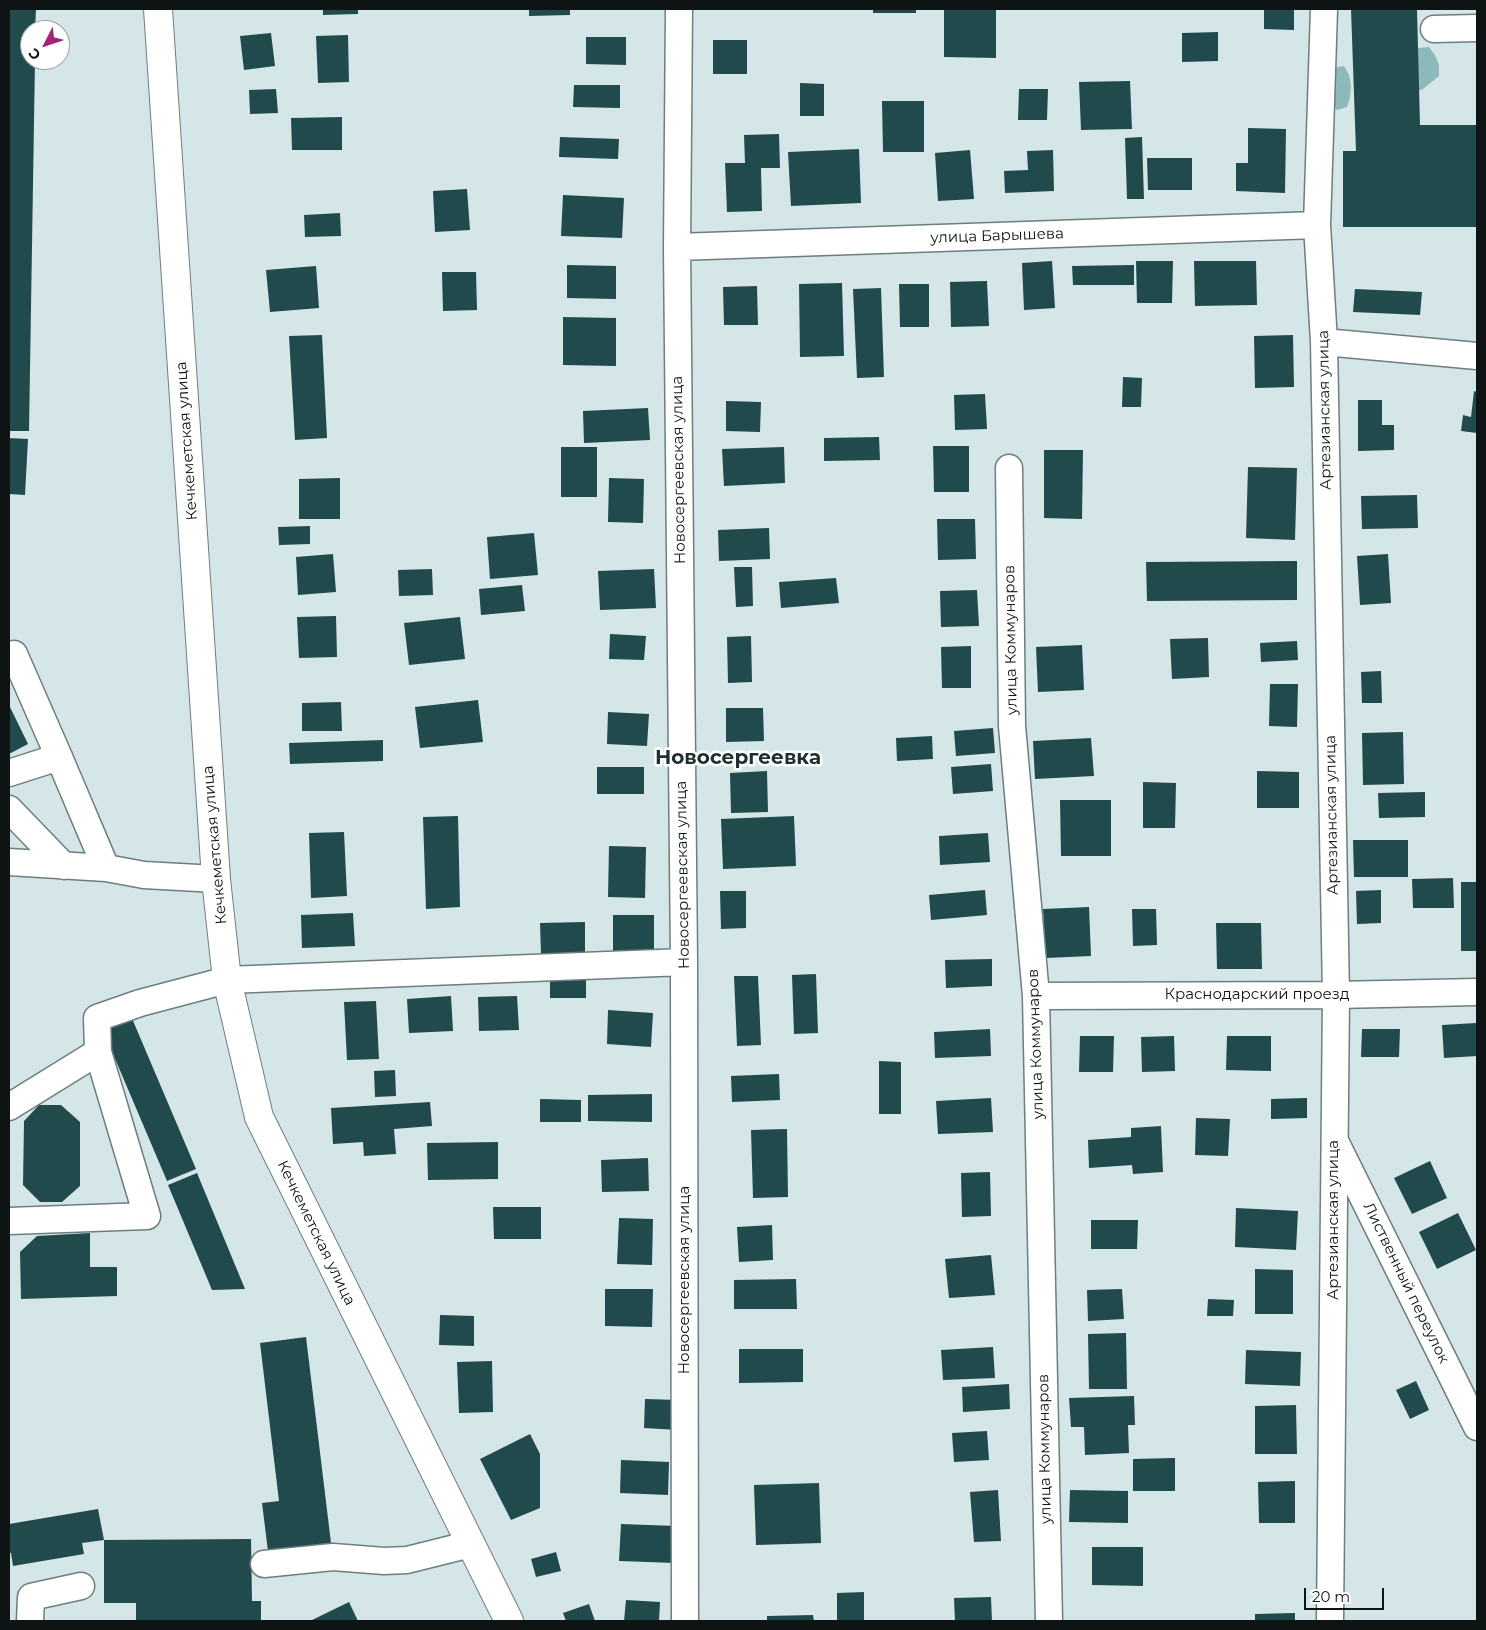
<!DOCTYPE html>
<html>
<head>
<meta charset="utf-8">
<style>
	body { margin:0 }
	#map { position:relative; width:1486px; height:1630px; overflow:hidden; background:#d4e6e7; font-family:Montserrat,sans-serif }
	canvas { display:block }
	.frame { position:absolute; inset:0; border:10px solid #0e1414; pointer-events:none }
	.north { position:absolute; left:20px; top:20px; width:50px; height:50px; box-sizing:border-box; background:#fff; border:1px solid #9fa1a1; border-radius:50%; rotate:229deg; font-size:14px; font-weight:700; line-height:20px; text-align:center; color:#0e1414 }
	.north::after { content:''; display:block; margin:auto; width:18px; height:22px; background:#a52372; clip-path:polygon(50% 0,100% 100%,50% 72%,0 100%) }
	.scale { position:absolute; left:1304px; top:1588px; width:80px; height:22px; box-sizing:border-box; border:2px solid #0e1414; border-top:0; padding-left:6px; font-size:15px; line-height:18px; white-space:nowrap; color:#0e1414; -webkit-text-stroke:4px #fff; paint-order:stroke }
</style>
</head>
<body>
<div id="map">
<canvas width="1486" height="1630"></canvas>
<div class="frame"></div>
<div class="north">С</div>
<div class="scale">20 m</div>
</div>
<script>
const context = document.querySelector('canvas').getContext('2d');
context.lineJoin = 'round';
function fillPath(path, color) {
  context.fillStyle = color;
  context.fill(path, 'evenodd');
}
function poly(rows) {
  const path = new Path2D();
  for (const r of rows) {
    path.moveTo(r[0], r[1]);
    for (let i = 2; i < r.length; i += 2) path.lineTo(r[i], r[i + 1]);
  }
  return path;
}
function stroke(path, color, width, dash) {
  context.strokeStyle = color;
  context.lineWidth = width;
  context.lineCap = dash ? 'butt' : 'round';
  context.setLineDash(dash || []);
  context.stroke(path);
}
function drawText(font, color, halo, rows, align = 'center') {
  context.font = font + ' Montserrat,sans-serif';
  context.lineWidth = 5;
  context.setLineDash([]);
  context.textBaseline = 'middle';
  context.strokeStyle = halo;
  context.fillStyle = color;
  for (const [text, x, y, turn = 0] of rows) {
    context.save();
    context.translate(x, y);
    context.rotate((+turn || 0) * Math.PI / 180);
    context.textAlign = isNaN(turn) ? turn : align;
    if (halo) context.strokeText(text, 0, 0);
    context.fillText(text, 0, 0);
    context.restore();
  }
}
fillPath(poly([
	[1429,47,1435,55,1439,65,1439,76,1423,89,1414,93,1409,54,1418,48],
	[1344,66,1349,75,1351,86,1350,97,1347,107,1337,110,1329,101,1333,68]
]), '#8db9ba');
fillPath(poly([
	[9,9,36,9,35,30,30,30,30,60,35,60,29,431,9,431],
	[323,9,358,9,358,14,323,15],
	[529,9,570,9,570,15,529,16],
	[873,9,916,9,916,13,873,13],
	[944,9,996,9,996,58,944,57],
	[1264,9,1294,9,1294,30,1264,29],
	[1351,9,1417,9,1420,125,1477,125,1477,227,1343,227,1343,151,1356,151],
	[1218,32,1218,61,1182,62,1182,33],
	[271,33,275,66,244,70,240,36],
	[348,35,349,82,318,83,316,36],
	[586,37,626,37,626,65,586,64],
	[713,40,747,40,747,74,713,74],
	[1130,81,1132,129,1081,130,1079,82],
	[800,83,824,84,824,116,800,116],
	[574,85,620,85,620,108,573,107],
	[276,89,278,113,250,114,249,90],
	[1019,89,1048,89,1047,120,1018,120],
	[882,101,924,101,924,152,883,152],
	[342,117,342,150,292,150,291,118],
	[1248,128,1286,129,1285,193,1236,191,1236,163,1248,163],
	[779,134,780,168,761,168,762,211,727,212,725,163,745,163,744,135],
	[560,137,619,139,618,159,559,157],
	[1142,137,1144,199,1127,199,1125,138],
	[859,149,861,203,791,206,788,152],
	[970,150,974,199,938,201,935,153],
	[1053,150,1054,191,1005,193,1004,171,1028,170,1027,151],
	[1147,158,1192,158,1192,190,1148,190],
	[467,189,470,230,435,232,433,191],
	[563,195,624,198,622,238,561,236],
	[340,213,341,236,305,237,304,215],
	[1052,261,1055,308,1024,310,1022,263],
	[1136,261,1173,261,1172,303,1137,303],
	[1194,261,1256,261,1257,305,1195,306],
	[567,265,616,266,616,299,567,298],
	[1134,265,1134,285,1073,285,1072,266],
	[316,266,319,308,270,312,266,270],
	[442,272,476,272,477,310,443,311],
	[987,281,989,326,951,327,950,282],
	[842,283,844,356,800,357,799,284],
	[899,284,929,284,929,327,900,327],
	[757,286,758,325,724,325,723,287],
	[881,288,884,377,857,378,853,289],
	[1355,289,1422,292,1420,315,1353,312],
	[563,317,616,318,616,366,563,365],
	[322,335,327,438,295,440,289,336],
	[1293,335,1294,387,1255,388,1254,336],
	[1123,377,1142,378,1141,407,1122,407],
	[1474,391,1477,392,1477,433,1461,431,1463,415,1471,417],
	[985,394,987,429,955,430,954,395],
	[1358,400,1382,400,1382,425,1394,425,1394,450,1358,451],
	[726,401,761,402,760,432,726,431],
	[648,408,650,440,584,443,583,411],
	[879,437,880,460,824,461,824,438],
	[9,438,28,439,25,495,9,494],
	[933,446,969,446,969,492,934,492],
	[561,447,597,447,597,497,561,497],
	[784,447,785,483,724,486,722,449],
	[1044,450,1083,450,1082,519,1044,518],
	[1248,467,1297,468,1295,540,1246,538],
	[340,478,340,519,299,519,299,479],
	[609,478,644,479,643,523,608,522],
	[1417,495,1418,528,1362,529,1361,496],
	[937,519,975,519,976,559,938,560],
	[310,526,310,544,279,545,278,527],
	[769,528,770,559,719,561,718,530],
	[534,533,538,575,490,579,487,537],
	[333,554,336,592,298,595,296,557],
	[1388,554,1391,603,1360,605,1357,556],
	[1297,561,1297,600,1147,601,1146,562],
	[734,567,752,567,753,606,736,607],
	[432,569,433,595,399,596,398,570],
	[654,569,656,608,600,610,598,571],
	[836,578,839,603,781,608,779,582],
	[522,585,525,611,481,615,479,589],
	[977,590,979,626,941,627,940,591],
	[336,616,337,657,299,658,297,617],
	[460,617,465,659,409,665,404,623],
	[610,634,646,636,644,660,609,659],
	[751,636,752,682,728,683,727,637],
	[1208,638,1209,677,1172,679,1170,639],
	[1297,641,1298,660,1261,662,1260,643],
	[1082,645,1084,690,1038,692,1036,647],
	[971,646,971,688,942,688,941,647],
	[1381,671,1382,703,1362,703,1361,672],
	[1270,684,1298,684,1297,727,1269,726],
	[478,700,483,742,420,748,415,707],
	[341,702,342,731,302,731,302,703],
	[9,705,28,744,9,754],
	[726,708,763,708,764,741,726,742],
	[608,712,649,714,647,746,607,744],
	[993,728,995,753,956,756,954,731],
	[1403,732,1404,784,1363,785,1362,733],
	[932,736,933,759,897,761,896,738],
	[1091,738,1094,776,1035,779,1033,741],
	[383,740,383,761,290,764,289,743],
	[991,764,993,791,953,794,951,767],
	[597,767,644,767,644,794,597,794],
	[767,771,768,812,731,813,730,773],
	[1257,771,1299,772,1299,808,1257,808],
	[1143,782,1176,783,1175,828,1143,828],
	[1425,792,1425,817,1379,818,1378,793],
	[1060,800,1111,800,1111,856,1061,856],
	[458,816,460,907,426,909,423,817],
	[794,816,796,866,723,869,721,819],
	[344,832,347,896,311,898,309,833],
	[988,833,990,862,940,865,939,836],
	[1353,840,1408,840,1408,877,1354,877],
	[609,846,646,847,645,898,608,897],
	[1453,878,1454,908,1413,908,1412,879],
	[1461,882,1477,882,1477,951,1461,951],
	[985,890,987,915,931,920,929,895],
	[1381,890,1381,923,1357,924,1356,891],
	[720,891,746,891,746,928,721,929],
	[1089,907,1091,956,1046,958,1043,909],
	[1132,909,1156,909,1157,945,1133,946],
	[353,913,355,946,302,948,301,915],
	[613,915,654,915,654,953,613,952],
	[585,922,585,954,541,954,540,923],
	[1216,923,1261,923,1262,969,1217,969],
	[992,959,992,986,946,988,945,960],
	[816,974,818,1033,794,1034,792,975],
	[734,976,758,976,761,1045,737,1046],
	[550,979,586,979,586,998,550,998],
	[451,996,453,1031,409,1033,407,999],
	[517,996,519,1030,479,1031,478,997],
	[376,1001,379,1059,347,1060,344,1002],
	[128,1009,196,1169,167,1181,99,1021],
	[608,1010,653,1013,651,1047,607,1044],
	[1476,1023,1477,1056,1444,1058,1442,1025],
	[990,1029,991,1056,935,1058,934,1032],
	[1362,1029,1400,1029,1399,1057,1361,1057],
	[1080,1036,1114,1036,1113,1072,1079,1072],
	[1174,1036,1175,1071,1142,1072,1141,1037],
	[1227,1036,1271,1036,1271,1071,1226,1070],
	[879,1061,901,1062,901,1114,879,1114],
	[395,1070,396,1096,375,1097,374,1071],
	[779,1074,780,1100,732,1102,731,1076],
	[652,1094,652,1122,588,1121,588,1095],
	[991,1098,993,1132,938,1134,936,1101],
	[1307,1098,1307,1118,1271,1119,1271,1099],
	[540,1099,581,1100,581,1122,540,1122],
	[430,1102,432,1126,394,1129,396,1154,364,1156,363,1142,333,1144,331,1108],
	[39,1105,61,1105,80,1122,80,1186,62,1202,40,1202,23,1185,24,1121],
	[1196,1118,1230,1119,1228,1156,1195,1155],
	[1161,1126,1163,1172,1133,1174,1132,1165,1089,1168,1088,1140,1131,1137,1131,1128],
	[787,1129,788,1197,753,1198,751,1130],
	[498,1142,498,1179,428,1180,427,1143],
	[648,1158,649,1191,602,1192,601,1160],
	[1430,1161,1447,1198,1412,1214,1394,1178],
	[990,1172,991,1216,962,1217,961,1173],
	[197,1173,245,1289,212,1290,168,1185],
	[493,1207,541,1207,541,1239,494,1239],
	[1236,1208,1298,1211,1296,1250,1235,1247],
	[1458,1213,1476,1250,1437,1269,1419,1232],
	[619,1218,653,1219,652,1265,617,1264],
	[1091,1220,1138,1220,1137,1249,1091,1249],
	[772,1225,773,1260,739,1262,737,1227],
	[90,1233,90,1267,117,1267,117,1296,21,1299,20,1252,37,1236],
	[991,1255,995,1295,949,1298,945,1259],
	[1255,1269,1293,1270,1293,1314,1255,1314],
	[796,1279,797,1309,734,1309,734,1280],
	[605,1289,653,1289,652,1327,605,1326],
	[1122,1289,1124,1319,1088,1321,1087,1290],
	[1208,1299,1234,1300,1233,1316,1207,1316],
	[440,1315,474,1316,474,1346,439,1345],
	[1126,1333,1127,1389,1089,1389,1088,1334],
	[306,1337,331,1543,268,1551,262,1503,279,1501,260,1343],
	[993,1347,995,1378,943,1380,941,1350],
	[739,1349,803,1349,803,1382,739,1383],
	[1246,1350,1301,1352,1300,1386,1245,1384],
	[492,1361,493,1412,459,1413,457,1362],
	[1416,1381,1429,1410,1410,1419,1396,1390],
	[1009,1384,1010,1409,963,1412,962,1387],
	[1134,1396,1135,1425,1128,1425,1129,1453,1085,1455,1084,1427,1071,1427,1069,1398],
	[645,1399,679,1400,678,1430,644,1428],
	[1296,1405,1297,1454,1255,1454,1255,1406],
	[987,1431,989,1460,954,1462,952,1433],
	[530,1434,540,1454,540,1508,511,1520,480,1459],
	[1175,1458,1175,1491,1133,1491,1133,1459],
	[621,1460,669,1462,668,1495,620,1493],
	[1295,1481,1295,1523,1259,1523,1258,1482],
	[819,1483,821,1543,756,1545,754,1485],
	[998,1490,1001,1541,974,1542,970,1492],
	[1070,1490,1128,1491,1128,1523,1069,1522],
	[98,1509,104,1540,251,1539,252,1601,261,1601,261,1621,136,1621,136,1603,104,1603,104,1540,82,1543,84,1554,13,1566,11,1553,9,1553,9,1524],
	[621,1524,676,1526,675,1563,619,1561],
	[1092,1547,1143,1547,1143,1586,1092,1585],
	[556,1552,561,1571,536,1577,531,1559],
	[864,1592,864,1621,837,1621,837,1593],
	[991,1597,992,1621,955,1621,954,1598],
	[626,1600,660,1602,659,1621,624,1621],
	[349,1602,358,1621,310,1621],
	[589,1604,595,1621,566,1621,563,1613],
	[1295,1613,1295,1621,1255,1621,1255,1614],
	[813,1615,814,1621,767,1621,767,1616]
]), '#214a4c');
const minor = poly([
	[679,9,677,247,684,962,685,1621],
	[1324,9,1317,225,1324,342,1336,995,1330,1621],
	[1434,29,1477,28],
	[677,247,1317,225],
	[1324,342,1477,356],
	[1009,468,1012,726,1036,996,1049,1621],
	[14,654,59,757,106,868],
	[9,773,59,757],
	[9,809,64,866],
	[9,862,106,868,144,875,216,879],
	[1036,996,1336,995,1477,992],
	[9,1107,98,1052],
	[1336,1143,1477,1427],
	[9,1221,147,1216,98,1052,97,1018,140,1003,227,980,684,962],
	[264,1564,333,1557,384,1561,407,1560,471,1544],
	[30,1621,31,1597,81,1586]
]);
const major = poly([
	[158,9,216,879,227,980,259,1117,509,1621]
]);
stroke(minor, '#6d7e7e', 29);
stroke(major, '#6d7e7e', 30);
stroke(minor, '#fff', 26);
stroke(major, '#fff', 28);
drawText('15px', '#0e1414', '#fff', [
	["улица Барышева",997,236,-2],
	["Артезианская улица",1325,410,-91],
	["Кечкеметская улица",187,441,-94],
	["Новосергеевская улица",679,470,-91],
	["улица Коммунаров",1011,640,-91],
	["Артезианская улица",1332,815,-91],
	["Кечкеметская улица",215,845,-95],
	["Новосергеевская улица",683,875,-91],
	["Краснодарский проезд",1257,995],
	["улица Коммунаров",1036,1044,-92],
	["Артезианская улица",1334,1220,-90],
	["Кечкеметская улица",316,1233,64],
	["Новосергеевская улица",685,1280,-90],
	["Лиственный переулок",1406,1283,64],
	["улица Коммунаров",1045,1449,-91]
]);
drawText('bold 20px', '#1f2e2e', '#fff', [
	["Новосергеевка",738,758]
]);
</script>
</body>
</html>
